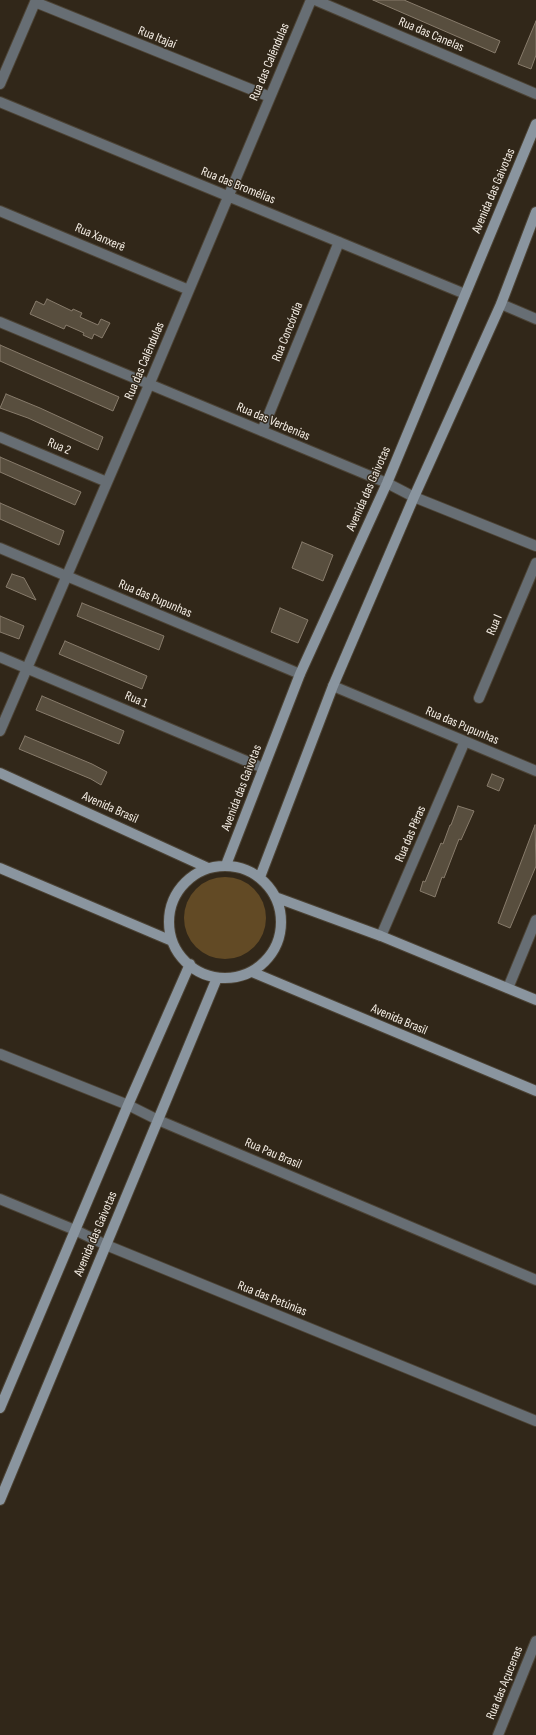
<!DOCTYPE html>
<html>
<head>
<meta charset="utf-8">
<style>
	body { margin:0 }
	canvas { display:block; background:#312719 }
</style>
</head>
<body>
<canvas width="536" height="1735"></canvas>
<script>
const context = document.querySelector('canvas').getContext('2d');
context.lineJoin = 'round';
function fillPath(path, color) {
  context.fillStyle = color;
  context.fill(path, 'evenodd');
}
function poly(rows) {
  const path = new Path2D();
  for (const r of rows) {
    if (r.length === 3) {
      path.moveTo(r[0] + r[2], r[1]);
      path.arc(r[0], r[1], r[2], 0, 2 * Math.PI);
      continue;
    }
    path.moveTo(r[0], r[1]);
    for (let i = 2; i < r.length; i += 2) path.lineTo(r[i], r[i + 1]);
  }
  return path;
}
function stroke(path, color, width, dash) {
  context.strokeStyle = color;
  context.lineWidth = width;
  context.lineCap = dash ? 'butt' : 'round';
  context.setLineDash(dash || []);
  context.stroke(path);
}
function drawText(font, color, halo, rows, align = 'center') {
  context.font = font + ' "Sofia Sans Condensed",sans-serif';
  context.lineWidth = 3;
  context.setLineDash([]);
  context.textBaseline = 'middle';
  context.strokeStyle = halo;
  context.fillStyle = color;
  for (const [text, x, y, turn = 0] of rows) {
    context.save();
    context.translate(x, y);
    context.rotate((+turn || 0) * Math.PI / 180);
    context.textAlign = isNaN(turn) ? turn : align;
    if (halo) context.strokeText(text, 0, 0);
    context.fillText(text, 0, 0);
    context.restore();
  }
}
fillPath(poly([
	[225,918,41]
]), '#624a25');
const building = poly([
	[373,0,404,0,500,41,495,53,373,0],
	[536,21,536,55,531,69,518,64,536,21],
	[47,299,72,311,73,309,82,313,80,317,98,325,101,319,110,323,102,338,94,334,92,339,83,335,84,333,66,325,64,329,30,314,36,301,44,305,47,299],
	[0,345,119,397,113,411,0,361,0,345],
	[6,394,40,408,103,437,98,450,28,418,0,408,6,394],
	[0,457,81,492,75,505,0,472,0,457],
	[0,503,64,531,59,545,0,519,0,503],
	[302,542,333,555,323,581,292,568,302,542],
	[12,574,24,578,36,600,6,587,12,574],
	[82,603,164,636,159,650,77,616,82,603],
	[280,608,308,620,298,643,271,632,280,608],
	[0,616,24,626,19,639,0,632,0,616],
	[65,641,147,676,142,689,59,654,65,641],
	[42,696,124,731,119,744,36,710,42,696],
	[25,736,92,764,107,772,101,785,91,779,19,749,25,736],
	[492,774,504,779,499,791,487,786,492,774],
	[458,806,474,811,461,840,459,839,444,878,442,877,435,897,420,891,423,881,425,882,441,843,443,844,450,825,451,825,458,806],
	[535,825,536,866,510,928,498,923,535,825]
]);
fillPath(building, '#584e3e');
stroke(building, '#877b6b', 1);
const street = poly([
	[315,0,536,94],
	[35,2,270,97],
	[0,84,36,0],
	[0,102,465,294],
	[0,211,189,290],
	[501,304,536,319],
	[0,322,387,483,414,497,536,546],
	[262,431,339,242],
	[0,437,107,482],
	[0,548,300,674],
	[0,657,263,768],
	[333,686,536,771],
	[479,698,536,563],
	[0,731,149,385,311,0],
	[381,936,465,741],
	[508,988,536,920],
	[0,1054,128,1105,158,1120,536,1280],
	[0,1199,75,1230,106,1245,536,1421],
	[498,1735,536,1641]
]);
const secondary = poly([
	[0,773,208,868],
	[226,865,300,674,387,483,536,124],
	[225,922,56],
	[0,868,172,941],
	[260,877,333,686,414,497,501,304,536,212],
	[275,897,381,936,536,1000],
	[252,972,536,1091],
	[0,1408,128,1105,190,964],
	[0,1500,217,978]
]);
stroke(street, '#4c4335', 12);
stroke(secondary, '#4c4335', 12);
stroke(street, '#676e74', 10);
stroke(secondary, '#8a959f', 10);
drawText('13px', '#f3ece3', '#312719', [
	["Rua das Canelas",431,35,23],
	["Rua Itajaí",157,38,22],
	["Rua das Calêndulas",270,62,-67],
	["Rua das Bromélias",238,186,22],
	["Avenida das Gaivotas",494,191,-67],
	["Rua Xanxerê",100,238,23],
	["Rua Concórdia",288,332,-68],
	["Rua das Calêndulas",145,361,-67],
	["Rua das Verbenias",273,422,23],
	["Rua 2",59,447,23],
	["Avenida das Gaivotas",369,489,-66],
	["Rua das Pupunhas",155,599,23],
	["Rua I",495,625,-67],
	["Rua 1",136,700,23],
	["Rua das Pupunhas",462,726,23],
	["Avenida das Gaivotas",242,788,-69],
	["Avenida Brasil",110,808,24],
	["Rua das Pêras",411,834,-67],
	["Avenida Brasil",399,1020,23],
	["Rua Pau Brasil",273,1154,23],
	["Avenida das Gaivotas",96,1234,-67],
	["Rua das Petúnias",272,1299,22],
	["Rua das Açucenas",505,1683,-68]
]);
</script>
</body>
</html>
